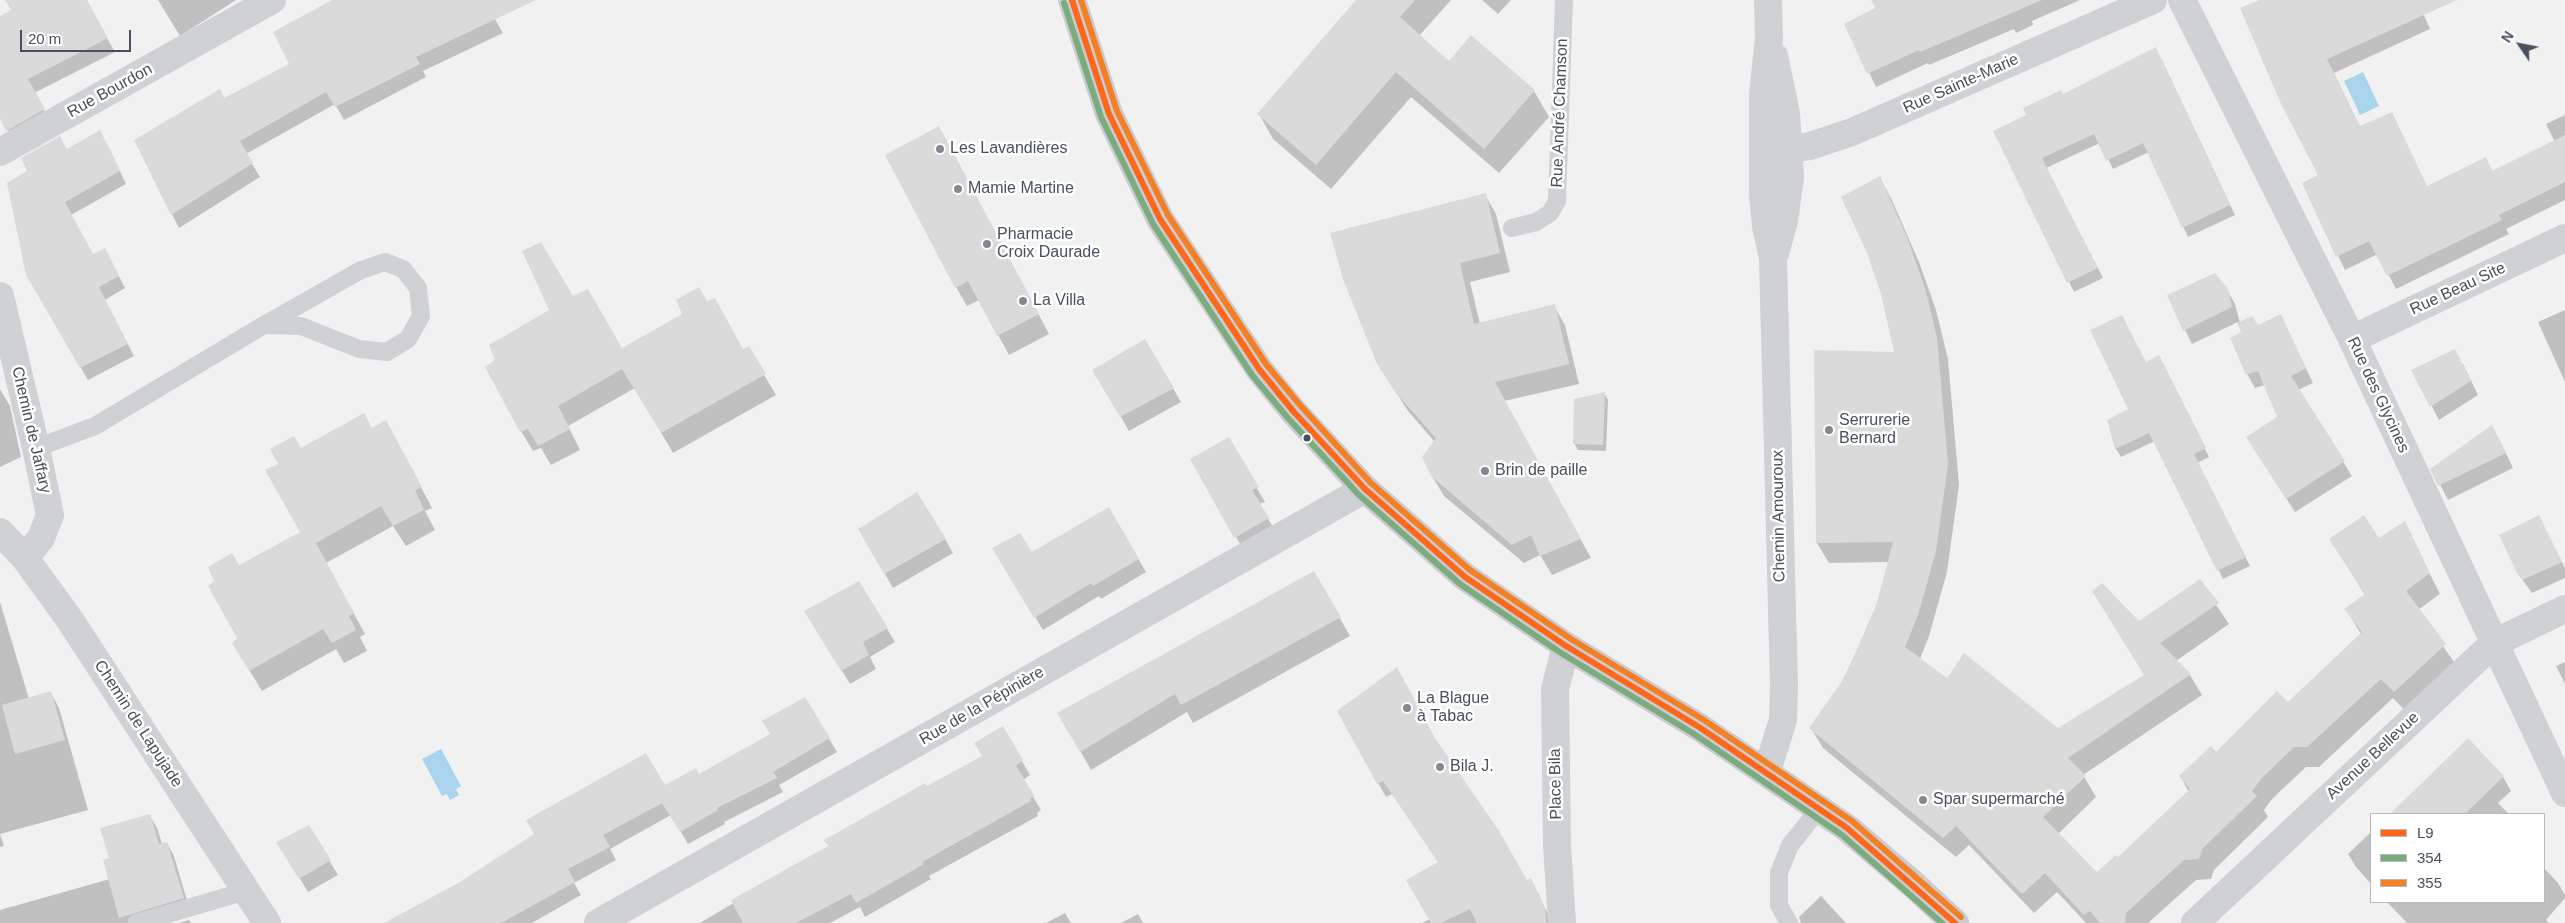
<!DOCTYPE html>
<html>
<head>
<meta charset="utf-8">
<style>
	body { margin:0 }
	#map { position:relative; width:2565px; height:923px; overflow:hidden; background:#f1f1f1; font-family:Arial,sans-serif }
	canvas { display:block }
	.legend { position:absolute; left:2370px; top:813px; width:175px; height:90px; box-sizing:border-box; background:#fff; border:1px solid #b6b9bf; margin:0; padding:6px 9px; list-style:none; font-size:15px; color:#484f5e }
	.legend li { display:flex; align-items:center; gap:10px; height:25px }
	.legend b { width:25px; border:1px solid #b6b9bf }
	.north { position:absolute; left:2495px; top:20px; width:50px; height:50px; -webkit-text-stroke:4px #fff; paint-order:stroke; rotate:303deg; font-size:14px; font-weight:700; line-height:20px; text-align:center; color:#484f5e }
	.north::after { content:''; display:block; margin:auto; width:18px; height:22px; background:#484f5e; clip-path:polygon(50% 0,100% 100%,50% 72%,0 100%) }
	.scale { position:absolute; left:20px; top:30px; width:111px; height:22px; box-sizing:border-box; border:2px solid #484f5e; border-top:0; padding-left:6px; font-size:15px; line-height:18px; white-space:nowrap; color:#484f5e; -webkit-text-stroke:4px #fff; paint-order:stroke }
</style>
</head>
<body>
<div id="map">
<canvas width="2565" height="923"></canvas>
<ul class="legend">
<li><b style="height:6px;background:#ff671b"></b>L9</li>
<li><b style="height:6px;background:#7aac7d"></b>354</li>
<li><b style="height:6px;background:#f57f25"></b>355</li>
</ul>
<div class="north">N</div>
<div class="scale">20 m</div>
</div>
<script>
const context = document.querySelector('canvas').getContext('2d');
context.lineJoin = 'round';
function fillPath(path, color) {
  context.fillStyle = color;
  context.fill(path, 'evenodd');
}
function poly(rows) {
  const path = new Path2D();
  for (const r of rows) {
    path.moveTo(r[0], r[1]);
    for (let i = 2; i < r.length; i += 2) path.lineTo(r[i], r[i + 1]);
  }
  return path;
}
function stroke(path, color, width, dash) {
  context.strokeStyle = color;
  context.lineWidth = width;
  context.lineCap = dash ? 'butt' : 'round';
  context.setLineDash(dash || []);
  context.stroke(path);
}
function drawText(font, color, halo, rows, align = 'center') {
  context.font = font + ' Arial,sans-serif';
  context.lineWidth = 5;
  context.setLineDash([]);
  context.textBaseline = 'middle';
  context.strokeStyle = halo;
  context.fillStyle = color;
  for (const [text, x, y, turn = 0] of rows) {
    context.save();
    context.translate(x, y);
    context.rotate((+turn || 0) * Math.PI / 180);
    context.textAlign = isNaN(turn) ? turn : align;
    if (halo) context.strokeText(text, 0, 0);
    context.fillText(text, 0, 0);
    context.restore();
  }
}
fillPath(poly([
	[2363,72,2379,106,2360,115,2344,81],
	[441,749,461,786,456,789,459,795,450,800,447,794,442,796,422,759]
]), '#aad4ee');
fillPath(poly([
	[7,0,85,0,115,52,34,93,51,123,15,143,0,115,0,18,12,11],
	[158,0,236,0,180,36],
	[333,0,484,0,503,33,423,71,426,77,344,120,335,104,246,154,260,177,179,228,172,214,224,100,290,64],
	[1358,0,1451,0,1419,36,1450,62,1472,37,1534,91,1549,117,1499,173,1411,97,1331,189,1273,139,1259,114],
	[1482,0,1511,0,1498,14],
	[1897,0,2080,0,2032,21,2033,25,2016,33,2014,29,1929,65,1928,63,1876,87,1846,24],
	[2262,0,2447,0,2422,11,2430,29,2334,73,2360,127,2427,187,2485,159,2493,172,2555,142,2546,124,2565,115,2565,200,2506,229,2509,234,2396,289,2378,254,2345,270,2303,184,2319,176],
	[2161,58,2235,215,2188,237,2149,152,2113,169,2100,143,2046,168,2103,278,2074,292,1995,132,2063,95],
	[107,144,126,184,71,215,93,255,105,249,125,288,105,300,134,356,88,380,39,295,67,151],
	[950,147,1049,334,1009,355,979,300,967,306,956,287],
	[1880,178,1891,198,1919,262,1936,310,1948,359,1959,485,1947,572,1929,636,1920,659,1947,679,2058,730,2145,676,2139,623,2200,581,2229,624,2176,661,2190,675,2202,695,2083,775,2096,797,2058,834,2097,874,2118,859,2189,792,2180,776,2288,704,2361,634,2346,609,2365,595,2331,540,2379,540,2404,523,2440,594,2418,610,2456,665,2406,712,2393,698,2319,767,2306,767,2273,798,2264,810,2268,817,2214,870,2211,879,2196,880,2148,923,2086,923,2057,892,2034,913,1969,845,1956,857,1823,748,1811,728,1843,682,1878,603,1889,562,1829,563,1817,543,1896,353],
	[1485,195,1496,214,1510,272,1470,282,1480,324,1554,306,1565,325,1579,384,1504,401,1591,558,1552,575,1540,555,1524,563,1444,496,1432,476,1434,441,1408,411,1390,383],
	[2227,290,2235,304,2240,323,2257,326,2280,315,2313,383,2298,390,2352,476,2295,512,2256,451,2279,417,2265,385,2255,388,2247,374,2243,333,2238,322,2192,344,2168,296],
	[572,298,622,350,707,303,743,350,748,348,776,395,673,453,635,388,568,426,580,450,551,465,541,448,533,451,521,431],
	[2565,310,2565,382,2538,322],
	[1145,340,1181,402,1129,431,1094,370],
	[2146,363,2163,365,2209,457,2197,463,2250,566,2223,579,2155,441,2121,457,2116,449,2109,420,2130,410],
	[2463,364,2478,395,2439,420,2413,370],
	[0,389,10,406,21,457,0,467],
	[1604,393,1608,400,1606,451,1578,450,1574,443],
	[372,429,397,442,432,508,425,511,435,530,406,546,393,526,326,563,365,634,360,637,367,651,344,663,336,649,262,691,245,663,238,639,239,567,301,533,301,450],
	[1228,439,1265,502,1259,504,1276,532,1244,551,1192,460],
	[2500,441,2513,468,2448,500,2432,469],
	[1109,509,1146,572,1101,599,1099,596,1043,630,994,548,1031,554],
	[2539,517,2565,568,2565,578,2532,593,2519,575],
	[859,529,945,539,953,553,893,588],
	[1314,573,1350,636,1193,723,1187,712,1091,770,1059,713],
	[859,582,895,642,870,657,876,669,850,684,814,625],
	[0,602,29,699,51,693,59,708,88,810,0,834,4,846,0,847],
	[2565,662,2565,684,2556,666],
	[805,699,837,752,779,785,783,792,724,822,725,824,688,844,671,815,610,849,616,860,574,883,581,895,532,923,403,923,665,787,699,776,771,734],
	[1003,728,1030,775,1023,780,1041,810,1037,813,1038,816,929,876,931,879,865,917,860,907,830,923,700,923,927,788,983,757],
	[2468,740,2503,777,2511,791,2498,803,2509,814,2390,814],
	[1437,742,1529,886,1538,893,1552,923,1422,923,1430,919,1439,863,1392,794,1386,797,1378,783],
	[149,815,157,828,162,844,167,843,174,856,190,911,151,923,0,923,0,910,110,879,110,859],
	[308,826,338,875,308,892,278,842],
	[2371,832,2371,884,2356,867,2348,854],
	[2544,868,2558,883,2565,895,2565,898,2546,920,2549,923,2407,923,2387,902,2544,902],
	[1821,896,1846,923,1801,923,1799,917],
	[1065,913,1071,923,1046,923],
	[1138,914,1143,923,1121,923],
	[189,920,191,923,179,923]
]), '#0003');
fillPath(poly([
	[5,0,87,0,108,38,28,79,45,109,6,131,0,118,0,16,11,10],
	[332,0,536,0,416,57,420,64,335,107,326,92,240,141,253,163,171,215,134,140,220,89,224,98,289,64,273,32],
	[1356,0,1415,0,1400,17,1449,61,1471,35,1535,90,1484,149,1396,72,1316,165,1257,114],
	[1871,0,2042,0,1920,52,1919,50,1867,74,1844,24,1875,8],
	[2259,0,2457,0,2327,59,2360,126,2392,112,2427,186,2486,157,2492,171,2565,135,2565,182,2499,215,2502,220,2387,276,2369,241,2336,257,2302,183,2318,175,2281,104,2240,8],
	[2156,47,2230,205,2182,228,2143,143,2106,161,2094,134,2042,158,2098,268,2067,283,1993,131,2026,115,2023,108,2061,90,2063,94],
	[939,126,1039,314,997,336,968,281,955,288,885,155],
	[100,130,120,171,65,202,93,254,105,248,119,276,99,287,128,344,80,368,26,275,7,183,27,171,21,158,60,136,67,149],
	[1880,176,1908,240,1925,288,1937,338,1948,464,1936,551,1918,615,1905,647,1947,678,1964,653,2058,728,2144,675,2092,591,2102,583,2139,621,2200,579,2219,603,2160,643,2191,674,2068,758,2086,776,2043,817,2097,872,2116,855,2118,857,2190,789,2179,776,2211,746,2216,752,2277,691,2288,702,2362,632,2344,609,2365,594,2329,539,2364,515,2379,538,2405,521,2430,573,2406,591,2446,644,2394,692,2381,679,2307,747,2294,747,2262,778,2252,791,2257,796,2202,849,2199,859,2184,860,2126,913,2125,923,2100,923,2090,911,2084,915,2045,873,2022,894,1956,826,1943,838,1809,728,1842,681,1854,656,1877,603,1893,542,1816,543,1814,350,1894,352,1881,294,1867,253,1841,197],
	[1486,193,1500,253,1460,263,1474,324,1555,304,1569,364,1495,382,1581,539,1540,556,1531,535,1512,545,1431,476,1422,457,1436,438,1395,392,1377,364,1343,279,1330,233],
	[541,242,573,296,588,289,622,348,682,314,676,300,699,287,707,301,715,298,743,349,749,346,766,374,661,433,622,369,558,406,570,429,538,446,528,429,520,432,485,367,495,360,489,345,549,310,522,251],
	[2215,273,2228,289,2232,307,2183,331,2167,295],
	[2281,314,2306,368,2291,376,2345,461,2286,499,2246,437,2277,417,2258,371,2246,375,2230,338,2241,332,2237,323,2252,316,2258,325],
	[2122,315,2146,362,2159,355,2206,448,2194,454,2246,557,2217,571,2149,433,2115,449,2107,420,2128,409,2090,330],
	[1145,339,1174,388,1120,417,1092,370],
	[2455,349,2471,381,2430,407,2411,370],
	[1605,392,1603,445,1573,444,1574,399],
	[364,413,372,428,386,420,422,487,415,490,424,510,393,526,381,506,316,543,354,613,349,616,356,630,332,643,323,629,249,671,232,643,237,638,208,586,214,581,208,567,232,553,239,565,300,532,265,470,278,464,270,449,294,436,301,448],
	[2492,425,2506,453,2438,486,2430,469],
	[1229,437,1259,487,1252,490,1269,518,1234,538,1190,459],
	[917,492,946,539,884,574,858,529],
	[1109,507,1139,559,1093,586,1091,583,1034,618,992,548,1020,533,1032,552],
	[2539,515,2562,562,2522,580,2520,574,2518,575,2499,535],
	[1314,571,1341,617,1181,705,1175,694,1080,752,1057,713],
	[859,581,888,628,863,642,869,655,841,671,804,611],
	[1397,667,1435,738,1499,831,1527,880,1531,878,1545,907,1546,923,1477,923,1470,909,1441,923,1431,923,1406,880,1438,862,1383,781,1377,784,1337,711],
	[51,691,65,740,15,754,2,705],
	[805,697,830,738,773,772,777,778,717,808,718,810,680,832,662,803,603,835,610,847,568,869,575,882,501,923,384,923,460,882,534,834,526,820,646,753,665,785,696,768,699,774,770,734,762,721],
	[1003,726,1023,760,1016,766,1034,795,1030,799,1031,801,922,862,924,864,856,903,851,894,796,923,743,923,731,900,828,846,824,840,925,783,927,786,982,756,974,743],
	[2468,738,2504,776,2465,814,2390,814],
	[150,814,159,844,167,842,184,898,119,918,103,860,109,858,100,828],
	[309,825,331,860,299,879,276,842]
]), '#dadadb');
stroke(poly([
	[1512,228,1536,222,1550,213,1557,201,1564,0],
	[36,448,95,426,264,325,361,270,385,262,403,269,418,288,421,316,408,339,387,352,359,349,301,326,264,325],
	[137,923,246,891],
	[1789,923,1779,905,1779,873,1790,845,1820,808]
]), '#d0d1d4', 18);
stroke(poly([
	[2182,0,2352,339,2565,793],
	[1774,56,1786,113,1790,177,1784,221,1775,253],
	[0,152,272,0],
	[1764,154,1810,146,1852,132,2153,0],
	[0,296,36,448,50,515,41,538,25,558],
	[2352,339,2565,238],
	[0,532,25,558,70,620,267,923],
	[1767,771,1783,720,1784,687,1773,258,1766,226,1763,195,1763,94,1769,38,1768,0],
	[598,923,1365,489],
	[1562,923,1557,845,1555,689,1566,646],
	[2195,923,2494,643,2565,609]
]), '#d0d1d4', 28);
stroke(poly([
	[1072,0,1109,114,1160,219,1259,369,1293,411,1365,489,1465,577,1566,646,1699,727,1847,828,1914,885,1955,923]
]), '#caccd2', 28);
stroke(poly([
	[1072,0,1109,114,1160,219,1259,369,1293,411,1365,489,1465,577,1566,646,1699,727,1847,828,1955,923]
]), '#ff671b', 6);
stroke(poly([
	[1064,3,1101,117,1153,224,1252,375,1287,417,1359,495,1460,584,1561,653,1694,734,1842,835,1942,923]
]), '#7aac7d', 6);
stroke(poly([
	[1081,0,1117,111,1168,215,1266,364,1300,405,1371,483,1470,570,1571,639,1704,720,1852,821,1961,917]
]), '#f57f25', 6);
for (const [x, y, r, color] of [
	[940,149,5,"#838891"],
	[958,189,5,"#838891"],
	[987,244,5,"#838891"],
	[1023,301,5,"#838891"],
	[1829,430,5,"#838891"],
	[1307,438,4.5,"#484f5e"],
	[1485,471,5,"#838891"],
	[1407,708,5,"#838891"],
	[1440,767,5,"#838891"],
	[1923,800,5,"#838891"]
]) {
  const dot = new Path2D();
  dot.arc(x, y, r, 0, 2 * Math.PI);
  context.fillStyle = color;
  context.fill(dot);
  stroke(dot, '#fff', 2);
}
drawText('16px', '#484f5e', '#fff', [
	["Rue Sainte-Marie",1961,84,-24],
	["Rue Bourdon",110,91,-29],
	["Rue André Chamson",1560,113,-88],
	["Rue Beau Site",2458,289,-25],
	["Rue des Glycines",2378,395,65],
	["Chemin de Jaffary",31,430,77],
	["Chemin Amouroux",1779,516,-91],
	["Rue de la Pépinière",982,706,-30],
	["Chemin de Lapujade",138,724,57],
	["Avenue Bellevue",2373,756,-43],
	["Place Bila",1556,784,-91]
]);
drawText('16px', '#484f5e', '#fff', [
	["Les Lavandières",950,149],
	["Mamie Martine",968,189],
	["Pharmacie",997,235],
	["Croix Daurade",997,253],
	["La Villa",1033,301],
	["Serrurerie",1839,421],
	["Bernard",1839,439],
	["Brin de paille",1495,471],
	["La Blague",1417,699],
	["à Tabac",1417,717],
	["Bila J.",1450,767],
	["Spar supermarché",1933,800]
], 'left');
</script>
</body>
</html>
